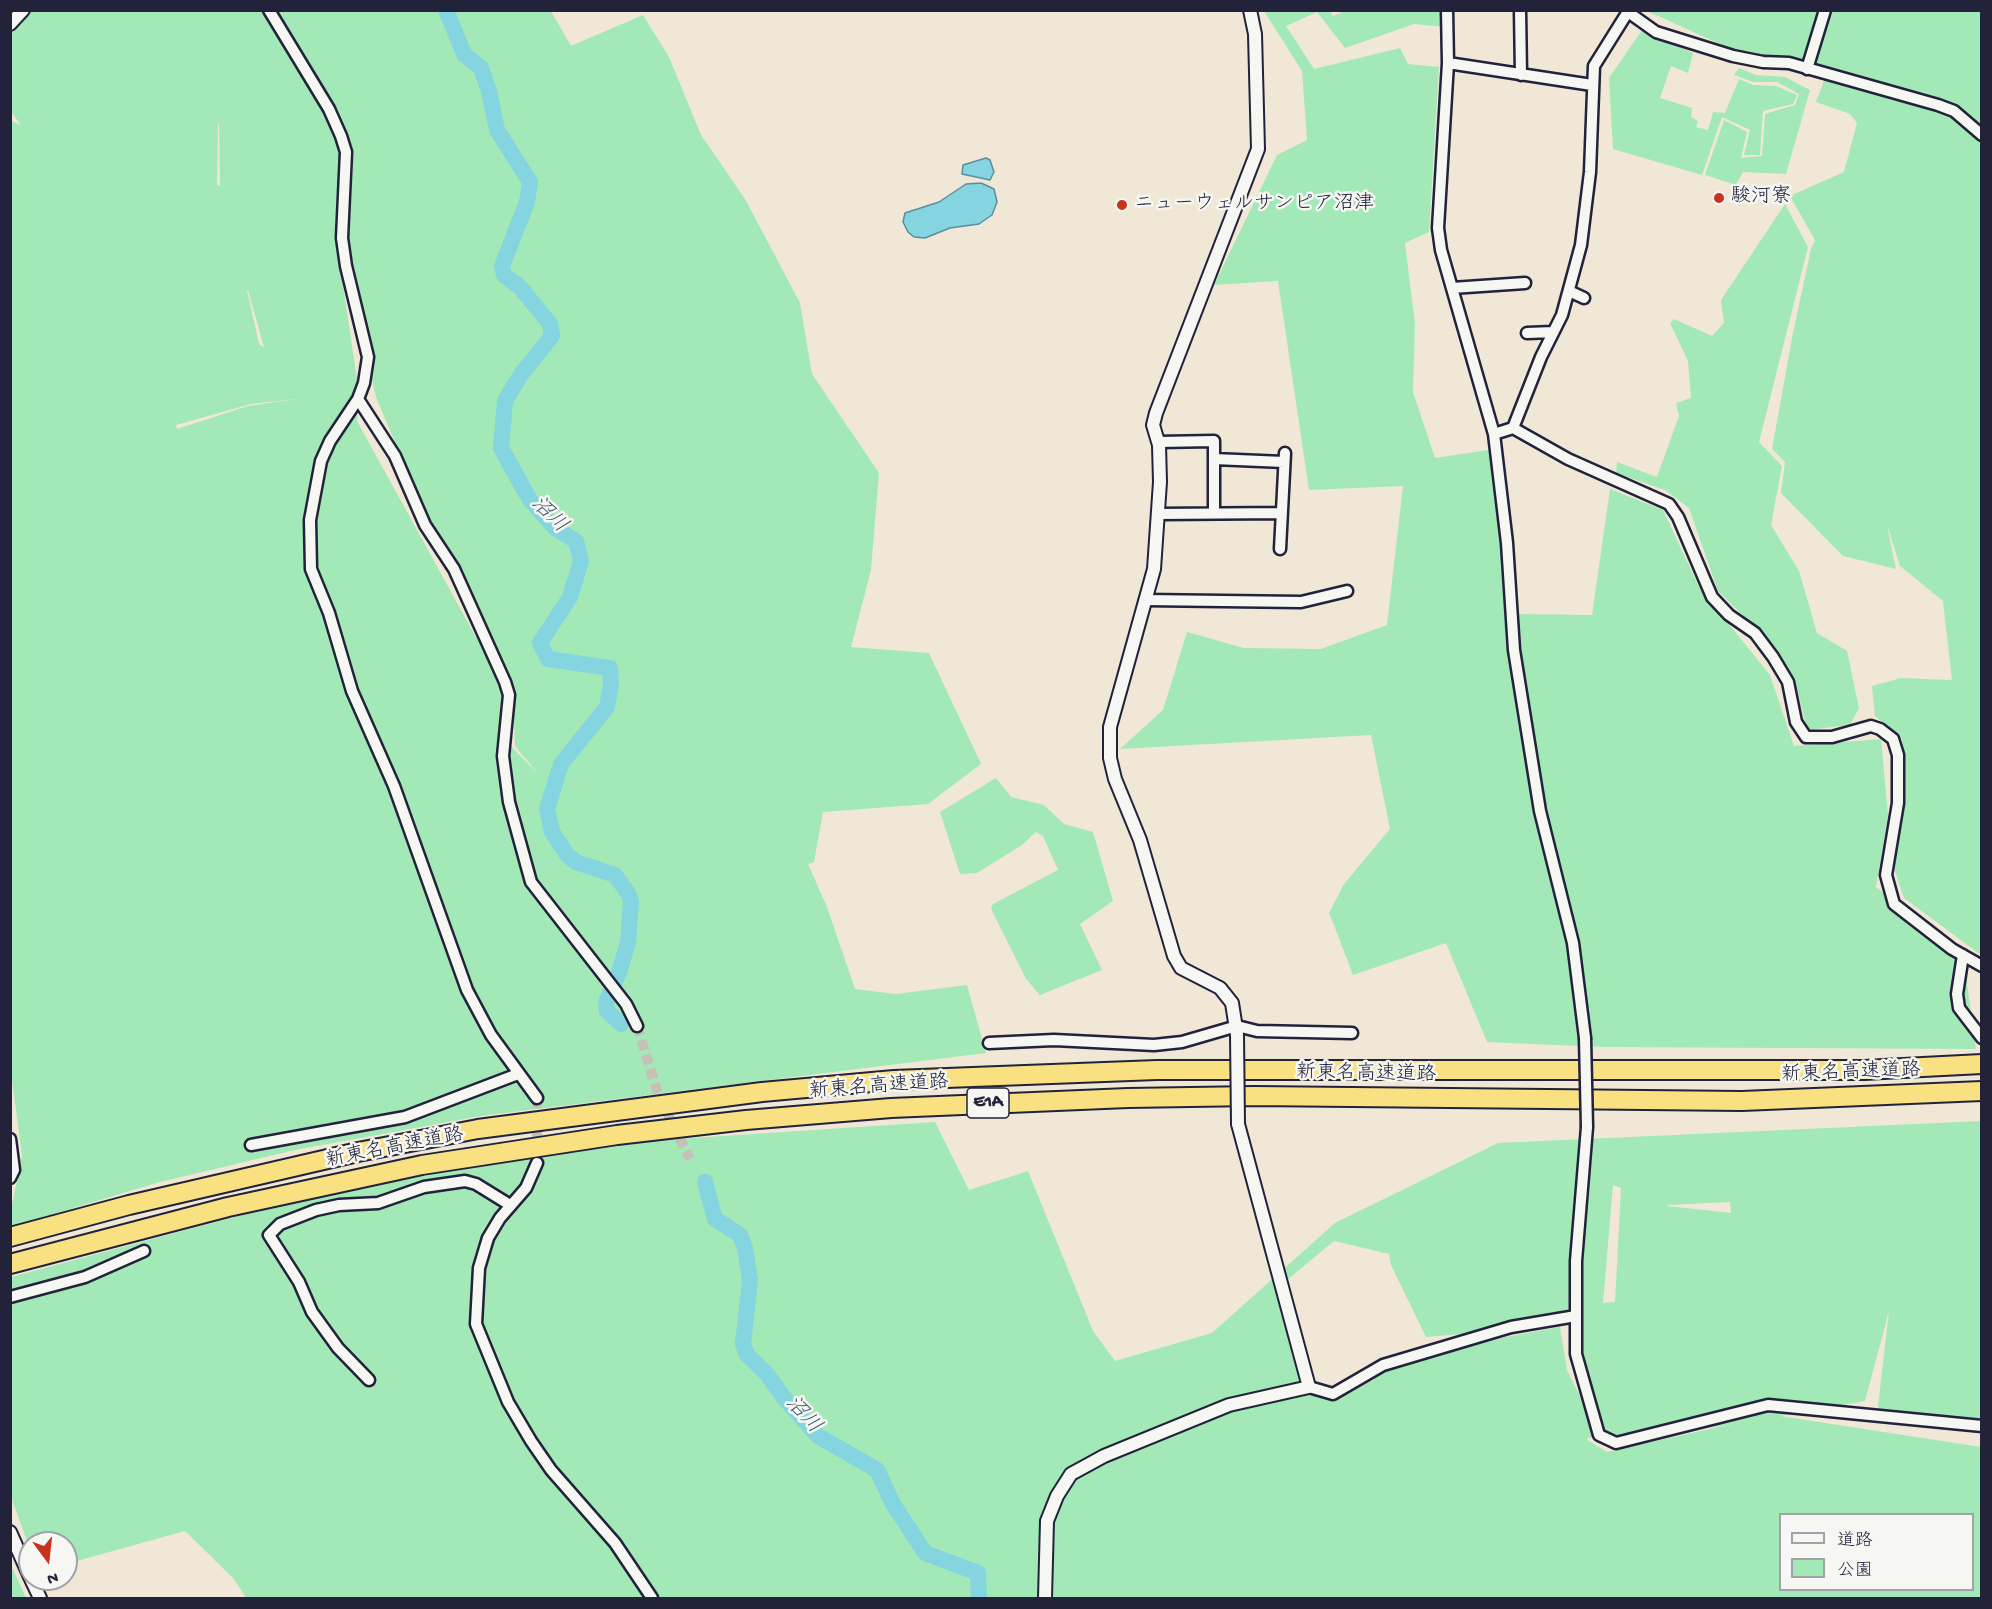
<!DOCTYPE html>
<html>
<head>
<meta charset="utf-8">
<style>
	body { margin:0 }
	#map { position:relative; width:1992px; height:1609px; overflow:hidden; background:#f0e7d6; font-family:"Gochi Hand","Klee One",sans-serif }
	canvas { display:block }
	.frame { position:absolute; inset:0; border:12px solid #22223b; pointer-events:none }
	.legend { position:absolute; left:1779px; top:1513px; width:195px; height:78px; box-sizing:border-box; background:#f6f6f2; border:2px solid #a1a1a9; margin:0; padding:8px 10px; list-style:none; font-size:18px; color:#22223b }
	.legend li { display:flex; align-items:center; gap:12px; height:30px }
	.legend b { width:30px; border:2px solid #a1a1a9 }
	.north { position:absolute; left:18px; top:1531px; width:60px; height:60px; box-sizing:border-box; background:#f6f6f2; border:2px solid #a1a1a9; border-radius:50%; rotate:165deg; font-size:16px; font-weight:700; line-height:24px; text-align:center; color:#22223b }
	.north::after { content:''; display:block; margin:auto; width:21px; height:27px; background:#c8321e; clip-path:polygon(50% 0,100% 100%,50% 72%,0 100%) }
</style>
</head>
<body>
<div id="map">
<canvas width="1992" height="1609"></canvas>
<div class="frame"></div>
<ul class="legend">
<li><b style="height:8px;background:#f6f6f2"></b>道路</li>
<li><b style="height:16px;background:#a2e9b7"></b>公園</li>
</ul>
<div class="north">N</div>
</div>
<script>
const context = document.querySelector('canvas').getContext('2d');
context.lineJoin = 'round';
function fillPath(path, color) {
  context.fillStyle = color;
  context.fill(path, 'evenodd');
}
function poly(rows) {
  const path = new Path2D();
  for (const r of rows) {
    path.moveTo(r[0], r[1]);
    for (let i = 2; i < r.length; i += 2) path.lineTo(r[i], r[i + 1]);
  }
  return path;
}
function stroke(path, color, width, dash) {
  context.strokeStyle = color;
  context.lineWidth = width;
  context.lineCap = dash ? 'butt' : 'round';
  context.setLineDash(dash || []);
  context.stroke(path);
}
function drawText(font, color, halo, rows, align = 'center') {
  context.font = font + ' "Gochi Hand","Klee One",sans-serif';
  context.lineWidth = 5;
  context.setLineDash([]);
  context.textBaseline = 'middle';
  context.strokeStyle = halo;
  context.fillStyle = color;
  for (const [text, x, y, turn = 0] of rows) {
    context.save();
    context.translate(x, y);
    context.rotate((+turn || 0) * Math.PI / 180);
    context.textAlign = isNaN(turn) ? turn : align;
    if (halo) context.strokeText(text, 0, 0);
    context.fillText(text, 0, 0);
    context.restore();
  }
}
fillPath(poly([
	[10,11,551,11,571,46,643,15,669,57,701,135,745,199,800,303,812,374,879,473,871,570,851,647,929,653,981,764,928,804,823,812,814,862,808,864,827,907,855,989,896,994,967,985,986,1053,481,1116,295,1150,156,1183,11,1227,11,1210,22,1155,10,1065,11,121,21,125,11,112],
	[218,124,219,124,220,186,217,185],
	[340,265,346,266,376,397,426,517,456,564,509,674,513,694,515,746,539,775,506,741,502,695,488,659,357,421,359,393],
	[247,290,248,290,264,347,259,344],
	[296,399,248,406,177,429,176,425,251,404],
	[1264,11,1330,11,1333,16,1344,11,1444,11,1445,27,1414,24,1345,48,1317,12,1286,26,1314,69,1400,48,1408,64,1439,67,1429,232,1405,243,1415,324,1413,392,1435,458,1488,450,1493,460,1511,614,1592,615,1610,489,1663,510,1699,587,1770,675,1794,746,1881,739,1888,815,1876,887,1963,955,1976,1049,1604,1047,1487,1042,1446,943,1353,975,1335,928,1329,913,1344,884,1390,829,1371,735,1120,749,1163,710,1187,632,1244,648,1321,649,1387,625,1403,486,1309,490,1278,281,1214,285,1277,155,1307,140,1302,71],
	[1647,11,1822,11,1803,61,1762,58,1731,49],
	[1825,11,1981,11,1981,130,1957,111,1835,72,1837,65,1833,75,1805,65],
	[1642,30,1693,53,1688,73,1671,66,1660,98,1692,108,1691,117,1698,121,1696,127,1708,130,1713,112,1725,113,1739,79,1753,85,1776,86,1797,95,1793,104,1763,111,1760,155,1744,155,1750,130,1722,117,1702,175,1613,149,1609,78],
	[1739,68,1756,75,1785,77,1810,90,1786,174,1743,172,1736,185,1705,175,1724,120,1747,132,1741,158,1762,156,1765,114,1795,105,1799,94,1777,82,1753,82,1734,75],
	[1825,78,1949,109,1982,133,1981,955,1904,898,1892,862,1904,802,1902,739,1875,716,1872,686,1901,678,1952,680,1943,601,1900,566,1887,525,1896,569,1843,556,1781,493,1785,462,1772,449,1793,333,1811,249,1815,240,1790,196,1844,172,1857,123,1850,114,1816,102],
	[1785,204,1808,247,1759,442,1782,466,1771,525,1799,571,1817,633,1847,651,1859,708,1850,725,1807,730,1795,679,1761,633,1718,591,1689,508,1665,490,1616,473,1617,462,1657,477,1679,416,1676,403,1691,398,1688,361,1670,323,1674,319,1712,336,1724,323,1721,300],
	[996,778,1011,797,1044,805,1064,824,1093,832,1113,901,1080,924,1102,970,1040,995,1026,979,991,909,993,904,1058,870,1043,836,1036,832,1022,845,977,873,960,874,940,812],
	[1981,1121,1982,1424,1877,1415,1889,1311,1865,1401,1780,1416,1981,1447,1981,1598,246,1598,234,1579,185,1531,66,1564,66,1543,30,1543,30,1549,11,1497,11,1277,283,1204,454,1170,601,1144,935,1122,969,1190,1028,1171,1093,1331,1115,1361,1212,1333,1335,1223,1498,1143],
	[1613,1185,1621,1188,1615,1302,1603,1303],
	[1730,1202,1731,1213,1667,1206,1668,1205],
	[1334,1241,1389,1254,1391,1265,1426,1337,1462,1334,1562,1314,1578,1307,1576,1354,1596,1421,1616,1443,1732,1424,1607,1452,1586,1439,1599,1435,1567,1370,1560,1327,1506,1337,1373,1371,1374,1380,1334,1396,1314,1388,1230,1408,1253,1393,1304,1385,1275,1290],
	[1780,1514,1972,1514,1972,1590,1780,1590],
	[13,1569,26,1598,11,1598,11,1570]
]), '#a2e9b7');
const water = poly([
	[986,158,990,160,994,172,990,180,962,174,963,165,986,158],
	[981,183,994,189,997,202,992,215,979,224,950,228,925,238,914,237,908,232,903,222,905,213,939,202,966,184,981,183]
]);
fillPath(water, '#84d5df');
stroke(water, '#5d8d9d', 1.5);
stroke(poly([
	[446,10,464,54,481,68,489,91,497,130,530,182,527,202,502,266,504,275,520,287,550,324,552,336,522,373,505,401,501,448,530,500,556,529,576,541,581,561,570,597,540,643,548,659,610,668,611,684,607,707,561,764,547,809,552,832,568,856,576,862,615,875,628,893,631,901,628,943,619,972,606,1002,607,1011,621,1024],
	[705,1182,715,1219,740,1235,745,1248,750,1280,743,1344,747,1355,766,1373,785,1399,818,1436,877,1470,893,1504,925,1553,978,1573,979,1598]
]), '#84d5df', 16);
stroke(poly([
	[637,1026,658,1094,690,1159],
	[537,1098,537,1163]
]), '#c7c0b7', 10, [10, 5]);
const minor = poly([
	[269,10,329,109,341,136,346,152,342,238,346,266,368,357,364,383,358,399,330,441,321,461,310,520,311,569,329,613,352,691,394,786,467,990,491,1035,537,1098],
	[1447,10,1448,63,1438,228,1441,250,1494,434,1507,543,1514,650,1540,811,1573,943,1585,1038],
	[1520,10,1521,75],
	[1628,12,1656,32,1733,56,1763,62,1789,63,1938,105,1954,111,1982,135],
	[1448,63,1592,85],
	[1807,69,1825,10],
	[1452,288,1525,283],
	[1569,291,1584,298],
	[1527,333,1553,332],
	[358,399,395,456,425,525,454,569,505,682,509,695,503,756,509,802,531,882,626,1004,637,1026],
	[1513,428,1541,357,1562,315,1581,245,1590,172,1594,66,1629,10],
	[1494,434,1513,428,1568,459,1669,504,1678,517,1712,597,1729,615,1755,633,1773,657,1788,682,1796,722,1806,737,1832,737,1871,726,1880,729,1893,739,1898,755,1898,803,1886,875,1894,904,1952,949,1982,966],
	[1158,442,1214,441,1214,513],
	[1214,459,1284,462],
	[1159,514,1282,513],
	[1280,549,1285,453],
	[1145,600,1301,602,1347,591],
	[1963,955,1957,994,1959,1008,1982,1038],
	[989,1043,1054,1040,1154,1045,1182,1042,1237,1026,1257,1031,1352,1033],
	[10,1139,14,1170,10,1178],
	[251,1145,405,1117,518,1074],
	[537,1163,526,1188,500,1218,488,1238,479,1268,476,1324,508,1402,531,1441,551,1470,615,1543,652,1598],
	[10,1297,85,1277,144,1251],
	[1576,1316,1576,1354,1599,1435,1616,1443,1768,1405,1982,1426],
	[369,1380,338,1348,312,1312,299,1282,269,1235,280,1224,316,1210,339,1205,378,1203,424,1187,465,1181,476,1184,510,1205],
	[1309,1387,1333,1394,1383,1365,1511,1327,1576,1316,1576,1261,1587,1127]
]);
const tertiary = poly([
	[10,24,23,10],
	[1237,1035,1232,1003,1220,988,1181,968,1174,956,1140,840,1115,779,1110,758,1110,727,1154,569,1160,482,1159,445,1153,425,1156,413,1258,149,1255,34,1250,10],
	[10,1532,30,1577],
	[31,1579,40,1598],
	[1045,1598,1047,1521,1057,1496,1071,1474,1104,1456,1229,1405,1309,1387,1238,1124]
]);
const motorway = poly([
	[10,1237,129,1205,358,1152,478,1129,762,1092,894,1080,1157,1070,1864,1070,1982,1064],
	[10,1264,228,1207,422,1165,617,1135,746,1120,891,1108,1128,1098,1254,1096,1742,1101,1982,1091]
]);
stroke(minor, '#22223b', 15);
stroke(tertiary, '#22223b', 16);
stroke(motorway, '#22223b', 22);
stroke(minor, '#f6f6f2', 10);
stroke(tertiary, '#f6f6f2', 12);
stroke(motorway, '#f9e181', 18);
const minorBridge = poly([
	[1585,1038,1587,1127]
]);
const tertiaryBridge = poly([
	[1237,1035,1238,1124]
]);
stroke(minorBridge, '#22223b', 15, []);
stroke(tertiaryBridge, '#22223b', 16, []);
stroke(minorBridge, '#f6f6f2', 10);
stroke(tertiaryBridge, '#f6f6f2', 12);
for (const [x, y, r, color] of [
	[1719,198,6,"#c8321e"],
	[1122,205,6,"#c8321e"]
]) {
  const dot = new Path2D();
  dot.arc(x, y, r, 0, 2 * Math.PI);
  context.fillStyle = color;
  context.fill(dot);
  stroke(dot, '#f6f6f2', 2);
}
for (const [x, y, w] of [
	[988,1103,42]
]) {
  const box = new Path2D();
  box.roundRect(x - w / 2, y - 15, w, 30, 4.5);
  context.fillStyle = '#f6f6f2';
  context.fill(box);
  stroke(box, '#22223b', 1.5);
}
drawText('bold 18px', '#22223b', null, [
	["E1A",988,1103]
]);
drawText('20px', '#22223b', '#f6f6f2', [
	["駿河寮",1731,198],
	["ニューウェルサンピア沼津",1134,205]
], 'left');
drawText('20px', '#22223b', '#f6f6f2', [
	["新東名高速道路",1851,1074,-2],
	["新東名高速道路",1366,1075,1],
	["新東名高速道路",879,1088,-4],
	["新東名高速道路",395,1149,-11]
]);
drawText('italic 21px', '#3f586c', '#f6f6f2', [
	["沼川",548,516,44],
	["沼川",802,1416,47]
]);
</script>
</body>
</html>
